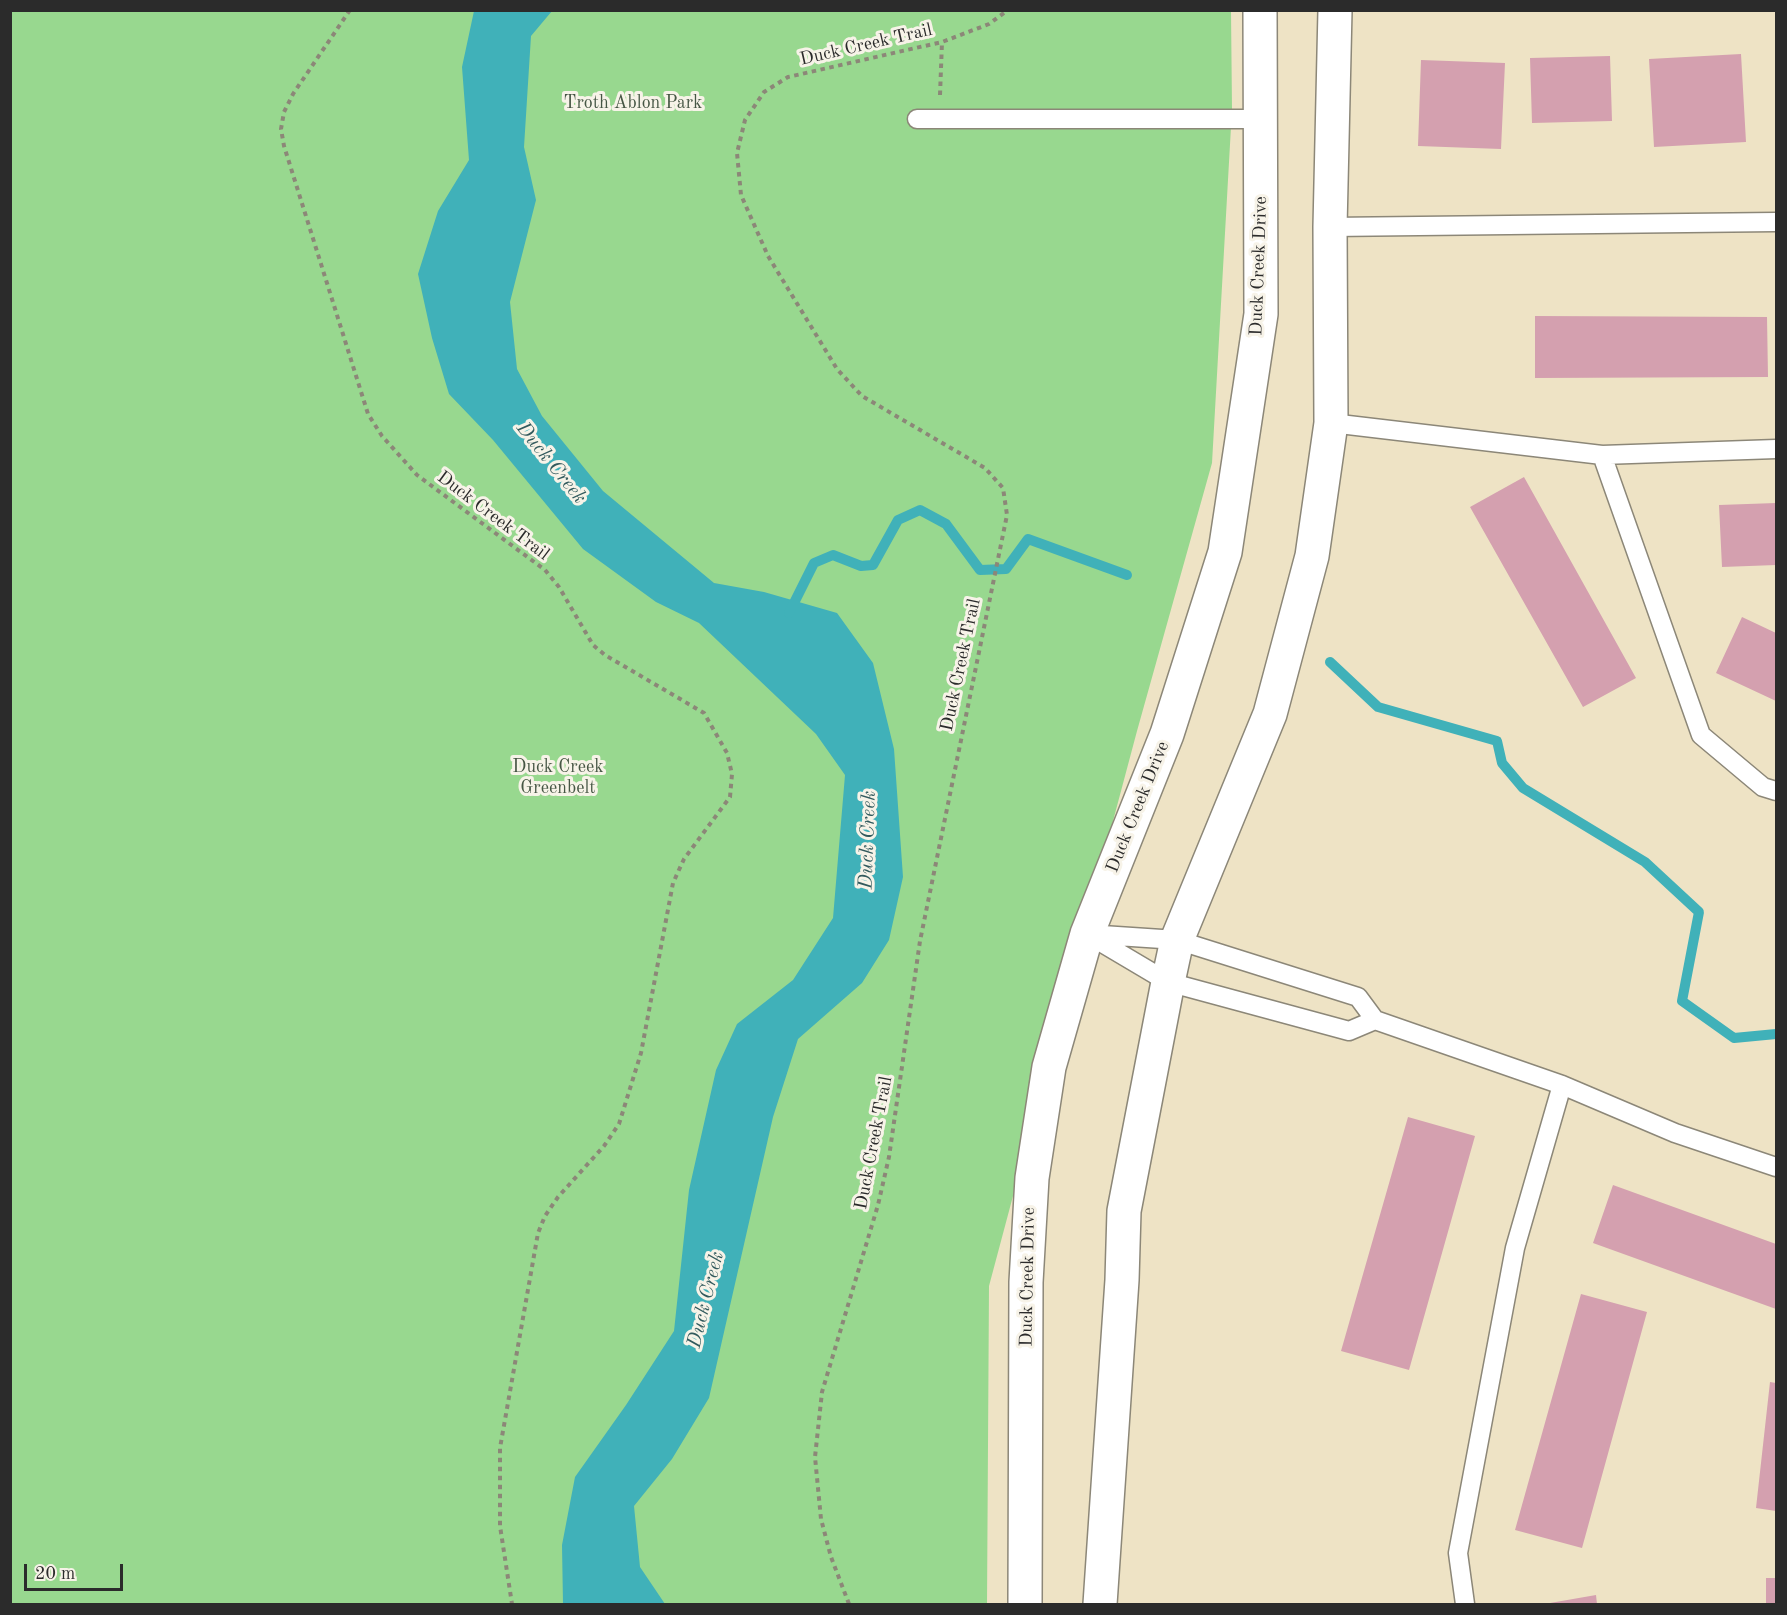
<!DOCTYPE html>
<html>
<head>
<meta charset="utf-8">
<style>
	body { margin:0 }
	#map { position:relative; width:1787px; height:1615px; overflow:hidden; background:#eee3c5; font-family:"Old Standard TT",serif }
	canvas { display:block }
	.frame { position:absolute; inset:0; border:12px solid #2b2b2b; pointer-events:none }
	.scale { position:absolute; left:24px; top:1564px; width:99px; height:27px; box-sizing:border-box; border:3px solid #2b2b2b; border-top:0; padding-left:8px; font-size:18px; line-height:21px; white-space:nowrap; color:#2b2b2b; -webkit-text-stroke:4px #f7f3e8; paint-order:stroke }
</style>
</head>
<body>
<div id="map">
<canvas width="1787" height="1615"></canvas>
<div class="frame"></div>
<div class="scale">20 m</div>
</div>
<script>
const context = document.querySelector('canvas').getContext('2d');
context.lineJoin = 'round';
function fillPath(path, color) {
  context.fillStyle = color;
  context.fill(path, 'evenodd');
}
function poly(rows) {
  const path = new Path2D();
  for (const r of rows) {
    path.moveTo(r[0], r[1]);
    for (let i = 2; i < r.length; i += 2) path.lineTo(r[i], r[i + 1]);
  }
  return path;
}
function stroke(path, color, width, dash) {
  context.strokeStyle = color;
  context.lineWidth = width;
  context.lineCap = dash ? 'butt' : 'round';
  context.setLineDash(dash || []);
  context.stroke(path);
}
function drawText(font, color, halo, rows, align = 'center') {
  context.font = font + ' "Old Standard TT",serif';
  context.lineWidth = 6;
  context.setLineDash([]);
  context.textBaseline = 'middle';
  context.strokeStyle = halo;
  context.fillStyle = color;
  for (const [text, x, y, turn = 0] of rows) {
    context.save();
    context.translate(x, y);
    context.rotate((+turn || 0) * Math.PI / 180);
    context.textAlign = isNaN(turn) ? turn : align;
    if (halo) context.strokeText(text, 0, 0);
    context.fillText(text, 0, 0);
    context.restore();
  }
}
fillPath(poly([
	[11,11,1231,11,1232,109,1212,463,1137,731,989,1286,987,1604,11,1604]
]), '#98d88f');
fillPath(poly([
	[474,11,552,11,531,36,524,147,536,200,510,302,517,369,542,416,603,491,714,583,764,592,837,613,873,663,894,749,903,877,889,940,862,983,798,1039,773,1117,709,1398,672,1459,634,1506,640,1567,665,1604,563,1604,562,1545,575,1477,626,1405,674,1331,689,1190,716,1070,737,1024,793,980,833,918,845,775,816,734,699,623,656,602,583,549,493,440,449,394,432,338,418,274,438,211,469,160,462,67]
]), '#40b1b9');
stroke(poly([
	[789,613,814,563,833,555,861,566,873,565,898,520,920,510,946,524,980,570,1006,569,1028,539,1127,575],
	[1330,662,1378,707,1497,741,1502,763,1523,788,1645,862,1699,912,1682,1001,1734,1038,1776,1034]
]), '#40b1b9', 10);
fillPath(poly([
	[1741,54,1746,142,1654,147,1649,59],
	[1610,56,1612,121,1532,123,1530,58],
	[1421,60,1505,63,1501,149,1418,146],
	[1535,316,1767,317,1768,377,1535,378],
	[1524,477,1636,678,1583,707,1470,507],
	[1776,503,1776,565,1722,567,1719,505],
	[1742,617,1776,633,1776,701,1716,673],
	[1408,1117,1475,1136,1409,1370,1341,1351],
	[1613,1185,1776,1244,1776,1309,1593,1243],
	[1581,1294,1647,1312,1582,1548,1515,1530],
	[1770,1382,1776,1383,1776,1511,1756,1508],
	[1766,1578,1776,1578,1776,1604,1766,1604],
	[1596,1595,1597,1604,1550,1604,1550,1603]
]), '#d4a0af');
const service = poly([
	[917,119,1262,119],
	[1330,227,1776,222],
	[1331,423,1602,455],
	[1776,449,1602,455,1701,735,1763,787,1776,791],
	[1087,934,1177,940,1358,997,1375,1020,1349,1031,1168,982,1087,934],
	[1375,1020,1562,1085,1675,1133,1776,1167],
	[1465,1604,1458,1553,1515,1248,1562,1085]
]);
const secondary = poly([
	[1025,1604,1026,1282,1032,1178,1049,1067,1087,934,1167,734,1225,552,1261,314,1260,10],
	[1100,1604,1122,1280,1124,1211,1168,982,1177,940,1270,714,1312,556,1331,423,1330,227,1335,10]
]);
stroke(service, '#8c8778', 21);
stroke(secondary, '#8c8778', 36);
stroke(poly([
	[350,10,293,94,284,112,281,129,284,146,368,414,382,436,417,475,545,570,559,587,593,645,605,655,704,713,727,753,732,774,730,797,684,859,673,883,641,1053,619,1124,604,1146,558,1197,545,1216,538,1233,500,1448,500,1526,512,1604],
	[940,95,942,42],
	[849,1604,831,1557,821,1519,815,1457,822,1392,878,1205,889,1157,920,941,1007,515,1003,488,985,468,862,396,837,369,768,256,741,195,737,153,745,120,764,92,788,77,942,42,989,24,1008,10]
]), '#8c8778', 4, [4.5, 4.5]);
stroke(service, '#fff', 18);
stroke(secondary, '#fff', 33);
drawText('18px', '#2b2b2b', '#f7f3e8', [
	["Duck Creek Trail",866,45,-13],
	["Duck Creek Drive",1259,266,-88],
	["Duck Creek Trail",493,516,37],
	["Duck Creek Trail",961,665,-78],
	["Duck Creek Drive",1138,807,-68],
	["Duck Creek Trail",874,1143,-79],
	["Duck Creek Drive",1028,1277,-89]
]);
drawText('18px', '#465644', '#f7f3e8', [
	["Troth Ablon Park",633,103],
	["Duck Creek",558,767],
	["Greenbelt",558,788]
]);
drawText('italic 20px', '#325a5d', '#f7f3e8', [
	["Duck Creek",551,463,51],
	["Duck Creek",868,840,-88],
	["Duck Creek",706,1300,-76]
]);
</script>
</body>
</html>
